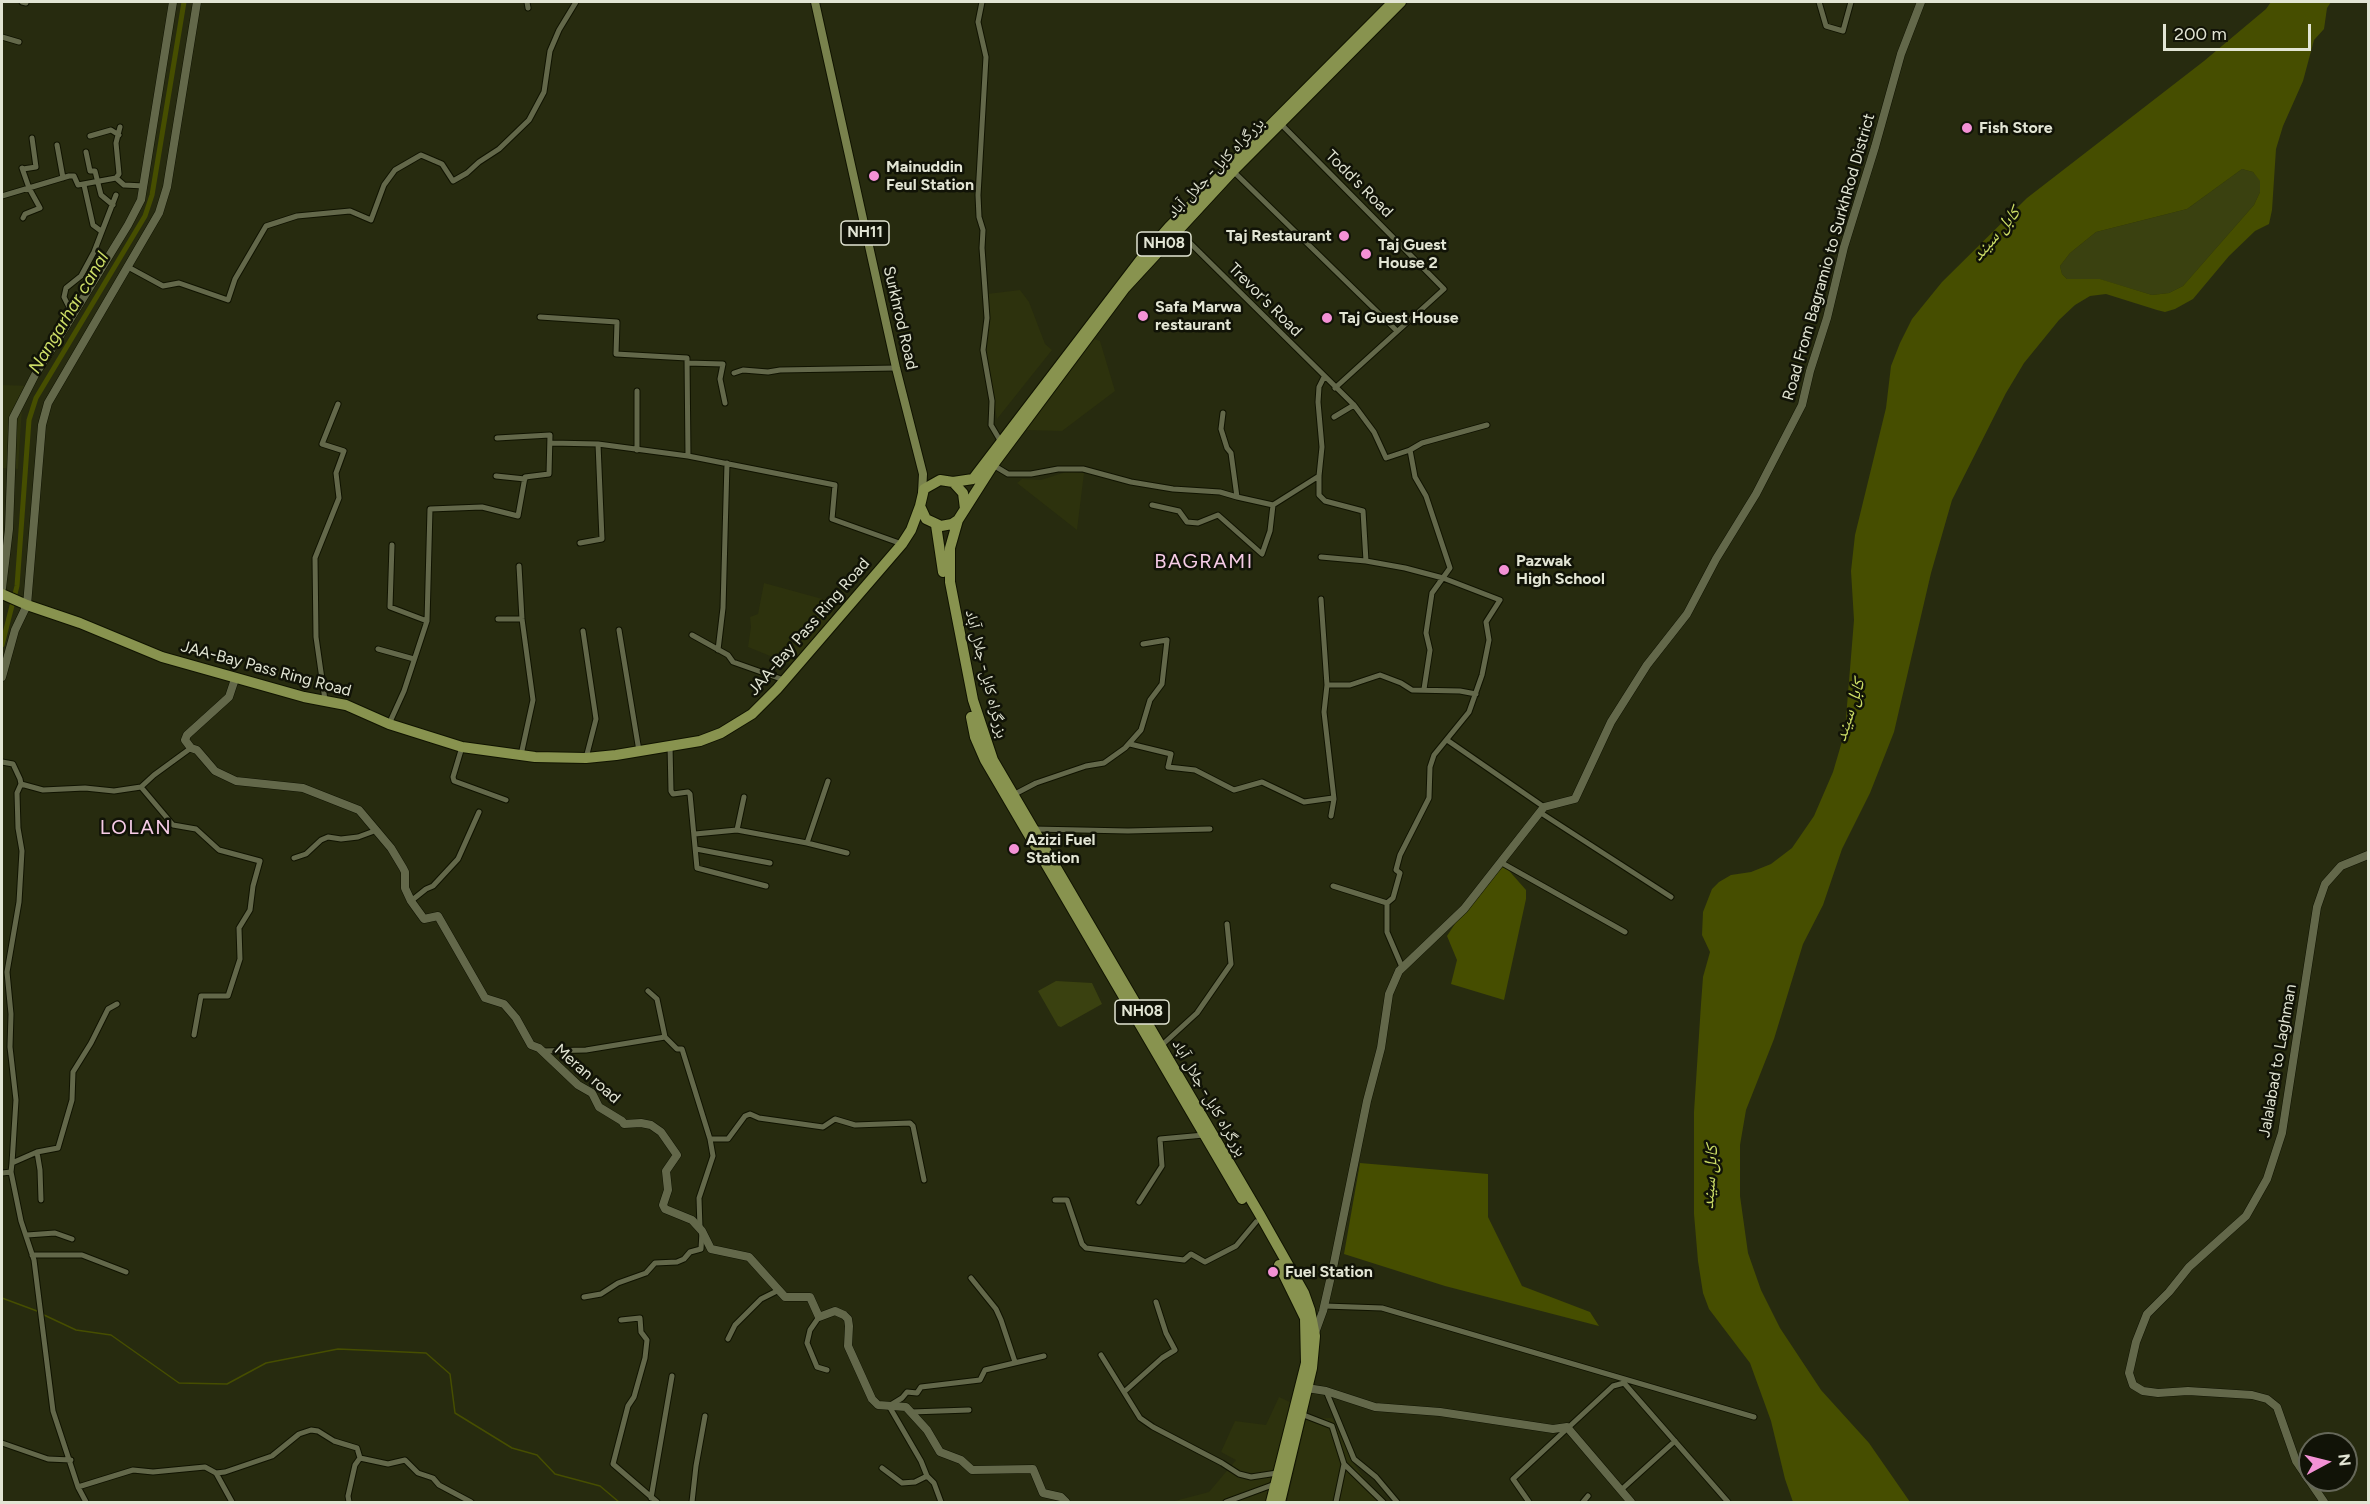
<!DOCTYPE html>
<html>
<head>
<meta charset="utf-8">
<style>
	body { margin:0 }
	#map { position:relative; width:2370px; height:1504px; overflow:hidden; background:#272b0f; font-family:Figtree,sans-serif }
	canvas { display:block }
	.frame { position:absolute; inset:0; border:3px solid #e2e5d4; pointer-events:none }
	.north { position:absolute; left:2298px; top:1432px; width:60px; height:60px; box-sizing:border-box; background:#111307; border:2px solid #656759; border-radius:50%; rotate:83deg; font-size:16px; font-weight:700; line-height:24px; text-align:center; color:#e2e5d4 }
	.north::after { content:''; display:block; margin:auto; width:21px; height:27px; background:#f391d5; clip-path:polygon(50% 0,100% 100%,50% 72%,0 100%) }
	.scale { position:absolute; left:2163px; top:24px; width:148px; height:27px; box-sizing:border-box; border:3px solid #e2e5d4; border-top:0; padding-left:8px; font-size:18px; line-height:21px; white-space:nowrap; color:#e2e5d4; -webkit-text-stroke:4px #111307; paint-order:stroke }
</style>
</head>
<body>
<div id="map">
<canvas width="2370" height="1504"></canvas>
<div class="frame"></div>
<div class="north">N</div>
<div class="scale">200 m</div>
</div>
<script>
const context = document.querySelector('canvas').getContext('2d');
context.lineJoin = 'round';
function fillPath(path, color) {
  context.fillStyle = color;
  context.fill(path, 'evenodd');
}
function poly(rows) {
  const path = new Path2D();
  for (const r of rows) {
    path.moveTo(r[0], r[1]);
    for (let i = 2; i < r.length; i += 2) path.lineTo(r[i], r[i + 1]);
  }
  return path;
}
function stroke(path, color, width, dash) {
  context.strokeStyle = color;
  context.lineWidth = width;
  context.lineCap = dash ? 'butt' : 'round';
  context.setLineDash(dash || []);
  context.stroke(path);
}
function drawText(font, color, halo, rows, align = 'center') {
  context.font = font + ' Figtree,"Noto Naskh Arabic",sans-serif';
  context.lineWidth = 5;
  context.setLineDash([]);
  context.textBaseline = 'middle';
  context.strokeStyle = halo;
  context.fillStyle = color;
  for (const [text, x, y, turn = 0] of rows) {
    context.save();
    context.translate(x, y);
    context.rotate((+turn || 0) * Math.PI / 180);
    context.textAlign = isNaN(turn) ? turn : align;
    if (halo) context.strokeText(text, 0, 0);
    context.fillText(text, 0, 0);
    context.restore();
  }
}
fillPath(poly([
	[1020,290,1029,302,1045,344,1052,350,997,419,984,347,987,294],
	[1094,339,1100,341,1115,391,1062,431,1026,430],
	[2,385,33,386,22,408,18,469,2,468],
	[1066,472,1084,473,1077,530,1017,483,1022,479,1041,480],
	[764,583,837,603,828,625,814,643,790,664,748,647,751,627,750,617,758,614],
	[1279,1397,1292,1403,1273,1502,1171,1502,1209,1492,1236,1460,1221,1452,1235,1421,1266,1425],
	[1332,1418,1354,1464,1382,1502,1287,1502,1306,1419]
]), '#2d320d');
fillPath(poly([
	[2242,169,2253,172,2260,180,2260,192,2254,205,2183,286,2169,293,2152,295,2099,279,2067,279,2062,274,2060,266,2070,253,2096,232,2187,209],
	[1056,981,1092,983,1102,1004,1061,1027,1058,1026,1038,991]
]), '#3a4110');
fillPath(poly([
	[2271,2,2331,2,2327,8,2324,29,2314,40,2303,81,2283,126,2276,149,2272,210,2269,224,2255,231,2229,256,2193,299,2175,309,2165,312,2157,310,2106,294,2090,296,2075,305,2059,320,2024,363,2006,393,1952,500,1931,573,1894,732,1870,793,1842,849,1823,905,1803,944,1774,1039,1746,1110,1740,1145,1740,1196,1748,1253,1761,1290,1780,1328,1821,1390,1869,1443,1910,1502,1793,1502,1785,1479,1771,1421,1750,1363,1709,1309,1703,1293,1698,1261,1694,1214,1694,1112,1701,1004,1703,977,1710,952,1702,935,1703,912,1712,889,1719,882,1731,875,1751,872,1771,864,1792,848,1814,816,1833,772,1843,738,1846,718,1854,620,1851,571,1855,535,1886,408,1891,366,1900,343,1912,319,1942,282,2027,198,2204,61,2266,9],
	[2242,169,2253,172,2260,181,2260,192,2254,205,2183,286,2169,293,2152,295,2100,279,2067,279,2062,274,2060,266,2070,253,2096,232,2187,209],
	[1504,865,1526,890,1526,899,1504,1000,1451,984,1457,960,1447,936,1462,913],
	[1360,1163,1488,1174,1488,1217,1522,1286,1590,1312,1599,1326,1445,1286,1344,1254]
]), '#464e00');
stroke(poly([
	[2,1298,37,1311],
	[44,1315,76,1330,111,1335,179,1383,227,1384,266,1363,338,1349,426,1353,450,1374,455,1413,512,1448,537,1455,555,1474,600,1486,619,1502]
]), '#464e00', 1.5);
stroke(poly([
	[2,645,17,586,29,420,36,398,145,216,152,195,184,2]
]), '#464e00', 5);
const street = poly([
	[22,2,26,3],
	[527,2,528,8],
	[982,2,978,22,986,57,978,195,979,217,983,230,982,248,987,318,983,350,992,401,991,425,1001,442],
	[1819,2,1826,26,1843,31,1851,2],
	[2,37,19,42],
	[1280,123,1444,289,1335,388],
	[90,136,111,130,119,135],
	[57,145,63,178],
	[86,152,90,171,95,171,101,195,113,205],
	[22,168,29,188,40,208,25,214,23,218],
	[23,169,36,167,32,138],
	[1233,171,1397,331],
	[116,178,119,174,116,143,120,127],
	[84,185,93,225,101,231],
	[2,196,69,176,74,176,78,185,116,178,124,185,144,186],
	[1178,231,1354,405,1374,432,1386,458,1410,450,1415,477,1426,496,1450,568,1432,593,1426,633,1430,650,1424,689],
	[128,267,163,286,179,283,228,300,235,279,266,226,297,216,350,211,371,220,384,185,395,170,421,155,442,164,453,181,467,173,479,162,499,149,529,120,544,92,550,51,559,30,576,2],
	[540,317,617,322,616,354,687,358,688,456],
	[67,320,70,309,64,297,66,288,81,276,94,252,116,195],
	[687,363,723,364,720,379,725,403],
	[734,373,743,370,768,372,780,370,896,368],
	[1324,377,1319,387,1318,402,1322,447,1319,476,1319,495,1325,501,1363,511,1366,561],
	[1223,413,1221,429,1227,448,1231,453,1237,497,1273,505,1319,476],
	[1334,417,1354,405],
	[551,443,598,444,688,456,835,485,832,519,902,544],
	[637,450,637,391],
	[1410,450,1422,443,1487,425],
	[993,465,1008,474,1031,474,1058,469,1083,469,1131,482,1173,489,1220,492,1237,497],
	[496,476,525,479],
	[1152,505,1179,511,1187,522,1198,523,1218,515,1262,554,1270,531,1273,505],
	[580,543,602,539,598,444],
	[392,545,390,607,427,621],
	[1321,557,1366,561,1405,568,1443,578,1500,600,1486,622,1489,640,1482,675,1469,712,1434,755,1430,767,1429,798,1400,855,1396,870,1400,873,1393,898,1387,903],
	[519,566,522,619,533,700,521,755],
	[1321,599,1327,685,1324,712,1334,799,1331,816],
	[498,619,522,619],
	[619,630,639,751],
	[583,631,596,719,586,758],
	[692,635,728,655,733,662,784,680],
	[378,649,414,659],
	[718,650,723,608,727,463],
	[1327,685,1350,685,1380,675,1401,683,1412,690,1460,691,1476,694],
	[325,700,316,637,315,558,339,498,336,473,344,451,322,444,338,404],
	[389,724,404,691,427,621,430,509,482,507,518,516,525,477,549,474,550,435,497,438],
	[1447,740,1544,807],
	[1130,744,1171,754,1168,767,1195,770,1234,790,1262,782,1304,802,1333,798],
	[670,745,671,791,673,794,688,792,690,794,697,868,766,886],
	[462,747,453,777,454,781,506,800],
	[2,762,13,764,20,779,21,784,17,793,18,828,22,851,19,902,7,972,11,1014,10,1047,16,1100,12,1163,11,1172,2,1173],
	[21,784,43,790,85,788,114,791,141,787,154,775,191,748],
	[141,787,173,825,196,829,219,850,260,861,253,886,250,910,239,928,240,959,228,996,201,996,194,1035],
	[1013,795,1036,783,1086,766,1104,763,1125,748,1141,730,1150,700,1162,684,1167,640,1143,644],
	[1541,813,1671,897],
	[1034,829,1128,831,1210,829],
	[737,830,744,797],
	[695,834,737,830,807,843,847,853],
	[807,843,828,781],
	[696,849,770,863],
	[294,858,306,854,321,840,328,837,341,839,358,837,377,830],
	[1502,863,1625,932],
	[1333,886,1387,903,1387,932,1402,967],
	[411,901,426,889,433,886,458,859,479,812],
	[648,991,657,999,665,1037,677,1049,682,1049,710,1139,713,1156,699,1198,700,1228],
	[1161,1046,1197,1013,1231,964,1227,924],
	[542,1051,586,1050,665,1037],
	[710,1139,728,1139,745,1116,750,1114,759,1118,823,1127,835,1119,855,1125,910,1123,913,1126,924,1180],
	[37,1152,40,1170,41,1200],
	[12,1163,37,1152,58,1148,72,1100,73,1072,91,1043,108,1009,117,1004],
	[11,1172,21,1221,34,1260,53,1411,78,1487,86,1502],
	[1055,1200,1067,1200,1082,1244,1086,1248,1184,1260,1191,1254,1205,1262,1236,1246,1256,1222],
	[1139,1202,1162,1166,1160,1139,1204,1135],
	[27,1235,55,1233,72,1239],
	[32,1255,82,1255,126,1272],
	[971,1278,996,1309,1001,1320,1015,1362],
	[584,1297,601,1294,618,1283,646,1273,655,1263,677,1262,684,1259,690,1252,701,1249,702,1232],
	[1325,1306,1382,1308,1754,1417],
	[819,1317,810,1330,807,1343,817,1367,827,1370],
	[621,1320,640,1318,641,1332,647,1340,645,1358,634,1397,628,1406,613,1464,657,1502],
	[728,1339,735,1325,761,1299,779,1290],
	[1101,1355,1140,1418,1153,1427,1222,1463,1239,1474,1251,1477,1277,1473],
	[1326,1391,1354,1459,1376,1477,1397,1502],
	[1124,1392,1162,1358,1175,1350,1166,1333,1156,1302],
	[911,1412,969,1410],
	[1301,1414,1332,1426,1344,1464,1383,1502],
	[2,1443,48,1459,71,1460],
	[882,1468,902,1483,915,1482,927,1476],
	[216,1473,232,1502],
	[78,1487,133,1470,153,1472,205,1467,216,1473,225,1472,272,1456,299,1434,311,1430,318,1431,334,1441,357,1448,360,1458,388,1464,405,1460,418,1473,433,1478,439,1485,471,1502],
	[1621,1490,1675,1441],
	[651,1498,672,1376],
	[349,1502,348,1496,355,1465,360,1458],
	[692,1502,696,1466,705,1416],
	[941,1502,934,1483,927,1476,921,1461,889,1406,902,1398,907,1392,917,1393,921,1387,980,1380,985,1370,1044,1356],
	[1226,1502,1275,1484],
	[1336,1502,1344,1464],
	[1529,1502,1513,1479,1613,1386,1624,1383,1728,1502],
	[1583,1502,1588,1496]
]);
const secondary = poly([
	[2,588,9,529,13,418,36,373,60,336,128,225,141,200,173,2],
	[2,677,15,630,27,605,42,425,48,403,159,213,167,187,197,2],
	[235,679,229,697,187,735,185,740,191,748,197,750,215,771,236,781,303,788,359,810,391,848,403,868,405,872,405,888,411,901,424,919,438,916,485,998,504,1004,516,1018,531,1045,539,1048,578,1085,592,1093,599,1107,622,1121,624,1124,641,1123,651,1125,661,1132,677,1155,666,1171,668,1190,663,1205,665,1209,692,1220,702,1231,711,1249,749,1257,785,1297,810,1297,819,1317,835,1311,844,1315,848,1319,849,1326,848,1346,872,1399,878,1405,906,1407,927,1430,940,1452,961,1460,972,1470,1033,1469,1043,1493,1061,1497,1066,1502],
	[1315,1333,1323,1311,1334,1263,1367,1101,1381,1048,1389,994,1399,971,1464,909,1544,807,1575,799,1611,722,1647,665,1687,614,1716,559,1756,494,1802,405,1810,371,1827,318,1844,247,1875,147,1901,54,1921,2],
	[1307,1388,1326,1391,1375,1407,1440,1412,1553,1429,1567,1427,1631,1502],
	[2324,1502,2296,1461,2277,1407,2267,1399,2252,1395,2188,1391,2158,1393,2143,1391,2133,1385,2129,1373,2136,1342,2147,1314,2169,1292,2189,1267,2246,1216,2267,1179,2282,1133,2317,907,2325,884,2341,866,2368,855]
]);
const primary = poly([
	[815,2,896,368,923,474,922,493]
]);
const highway = poly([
	[1393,2,1169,227,1141,259,973,479,953,482,940,480,924,489,920,506,926,519,941,526,952,524,958,520,993,465,1125,288,1233,171,1401,2],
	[953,482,963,493,965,509],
	[958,520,950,548,950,582,973,700,993,760,1260,1215,1304,1293,1310,1310,1315,1336,1312,1368,1280,1502],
	[936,525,943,572],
	[2,594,27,605,80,623,162,657,304,697,346,705,389,724,462,747,535,757,586,758,616,755,700,741,721,733,752,714,777,689,902,544,911,530,920,506],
	[971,717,975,737,985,760,1242,1199],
	[1271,1502,1306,1363,1305,1318,1279,1265]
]);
stroke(street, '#101300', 7);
stroke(secondary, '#101300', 9);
stroke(primary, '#101300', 10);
stroke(highway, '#101300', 12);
stroke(street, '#63684a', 5);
stroke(secondary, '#63684a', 8);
stroke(primary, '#79824d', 8);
stroke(highway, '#88934f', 10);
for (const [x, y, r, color] of [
	[1967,128,6,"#f391d5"],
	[874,176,6,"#f391d5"],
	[1344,236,6,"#f391d5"],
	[1366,254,6,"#f391d5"],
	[1143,316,6,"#f391d5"],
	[1327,318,6,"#f391d5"],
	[1504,570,6,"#f391d5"],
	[1014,849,6,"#f391d5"],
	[1273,1272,6,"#f391d5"]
]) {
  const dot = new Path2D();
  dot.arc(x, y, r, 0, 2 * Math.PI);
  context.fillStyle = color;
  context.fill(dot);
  stroke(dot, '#111307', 2);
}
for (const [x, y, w] of [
	[865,233,48],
	[1164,244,54],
	[1142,1012,54]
]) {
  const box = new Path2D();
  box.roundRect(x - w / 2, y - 12, w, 24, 4.5);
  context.fillStyle = '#111307';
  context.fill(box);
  stroke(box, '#e2e5d4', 1.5);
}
drawText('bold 15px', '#e2e5d4', null, [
	["NH11",865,233],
	["NH08",1164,244],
	["NH08",1142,1012]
]);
drawText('bold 16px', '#e2e5d4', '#111307', [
	["Fish Store",1979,128],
	["Mainuddin",886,167],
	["Feul Station",886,185],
	["Taj Restaurant",1332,236,"right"],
	["Taj Guest",1378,245],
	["House 2",1378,263],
	["Safa Marwa",1155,307],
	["restaurant",1155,325],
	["Taj Guest House",1339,318],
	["Pazwak",1516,561],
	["High School",1516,579],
	["Azizi Fuel",1026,840],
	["Station",1026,858],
	["Fuel Station",1285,1272]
], 'left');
drawText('16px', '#e2e5d4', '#111307', [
	["بزرگراه کابل- جلال آباد",1216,168,-46],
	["Todd's Road",1359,184,45],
	["Road From Bagramio to SurkhRod District",1829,257,-74],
	["Trevor's Road",1265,300,45],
	["Surkhrod Road",900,318,77],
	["JAA-Bay Pass Ring Road",809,627,-49],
	["JAA-Bay Pass Ring Road",266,669,15],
	["بزرگراه کابل- جلال آباد",986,674,76],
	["Jalalabad to Laghman",2278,1061,-80],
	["Meran road",587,1074,41],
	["بزرگراه کابل- جلال آباد",1209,1098,60]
]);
drawText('italic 18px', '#cd6', '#111307', [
	["کابل سيند",1996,234,-49],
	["Nangarhar canal",69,313,-59],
	["کابل سيند",1850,710,-72],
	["کابل سيند",1710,1177,-86]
]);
context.letterSpacing = '1.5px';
drawText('20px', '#f7cce7', '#111307', [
	["BAGRAMI",1204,562],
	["LOLAN",136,828]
]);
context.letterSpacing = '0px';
</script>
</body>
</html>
